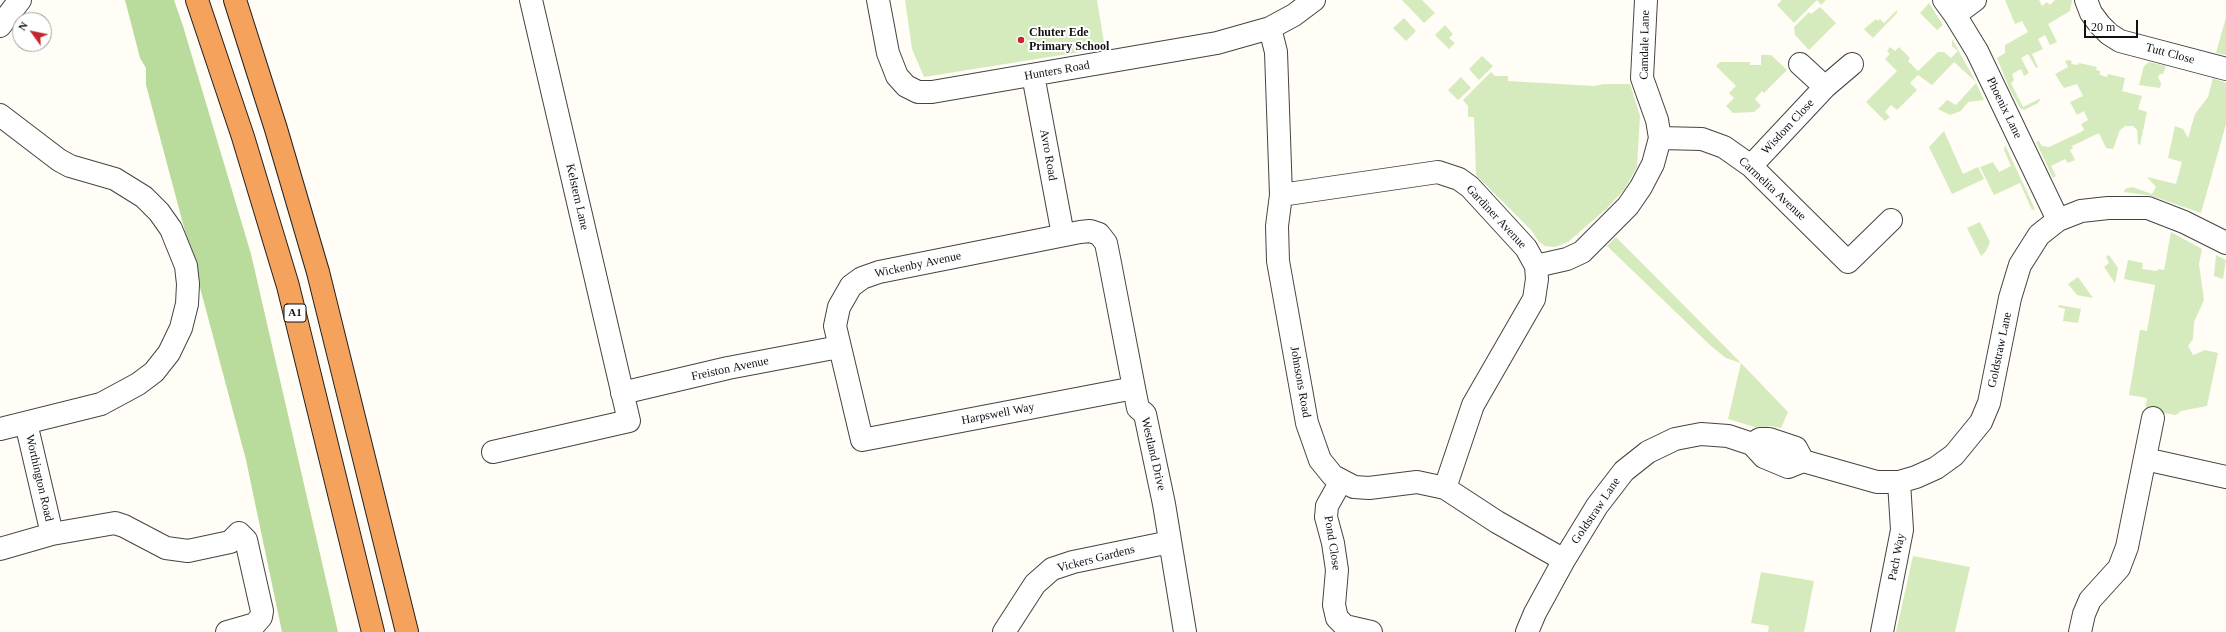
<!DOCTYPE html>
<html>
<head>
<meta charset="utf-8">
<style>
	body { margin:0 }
	#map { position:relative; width:2226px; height:632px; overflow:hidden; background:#fffdf5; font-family:"Times New Roman",serif }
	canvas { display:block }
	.north { position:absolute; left:12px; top:12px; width:40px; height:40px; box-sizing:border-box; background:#fff; border:1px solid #a0a0a0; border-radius:50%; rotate:303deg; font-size:11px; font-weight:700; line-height:16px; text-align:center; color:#111 }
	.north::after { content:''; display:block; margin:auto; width:14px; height:18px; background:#c4262e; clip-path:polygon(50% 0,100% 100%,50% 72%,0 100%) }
	.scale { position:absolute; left:2084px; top:20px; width:54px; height:18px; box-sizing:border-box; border:2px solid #111; border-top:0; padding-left:5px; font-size:12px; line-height:14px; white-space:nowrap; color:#111; -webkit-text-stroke:3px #fff; paint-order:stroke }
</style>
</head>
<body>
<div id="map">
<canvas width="2226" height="632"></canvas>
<div class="north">N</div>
<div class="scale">20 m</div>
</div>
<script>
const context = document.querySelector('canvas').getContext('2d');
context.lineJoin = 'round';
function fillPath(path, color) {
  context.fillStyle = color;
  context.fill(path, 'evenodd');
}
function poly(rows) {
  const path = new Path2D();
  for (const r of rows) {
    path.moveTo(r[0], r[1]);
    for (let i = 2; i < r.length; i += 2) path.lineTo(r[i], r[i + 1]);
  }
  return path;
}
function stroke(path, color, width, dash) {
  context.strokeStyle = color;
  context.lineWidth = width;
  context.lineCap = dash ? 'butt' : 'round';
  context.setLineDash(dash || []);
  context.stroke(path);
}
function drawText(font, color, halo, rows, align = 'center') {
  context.font = font + ' "Times New Roman",serif';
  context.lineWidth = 4;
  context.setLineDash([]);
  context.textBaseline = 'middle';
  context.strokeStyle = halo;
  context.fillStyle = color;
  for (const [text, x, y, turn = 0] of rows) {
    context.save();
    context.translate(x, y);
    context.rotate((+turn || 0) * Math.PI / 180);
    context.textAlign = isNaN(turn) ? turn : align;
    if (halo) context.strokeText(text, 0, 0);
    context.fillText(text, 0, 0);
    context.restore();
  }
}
fillPath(poly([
	[905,0,1097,0,1105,48,924,77,912,49],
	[1402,0,1422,0,1435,13,1424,23],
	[1782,0,1826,0,1821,5,1817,0,1794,23,1777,5],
	[2005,0,2039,0,2042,6,2047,2,2050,5,2055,0,2072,0,2070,11,2048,24,2057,42,2050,45,2045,35,2038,39,2043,49,2032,54,2038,67,2036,68,2028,54,2021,58,2029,73,2024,76,2021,69,2012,74,2014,80,2011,83,2023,107,2041,98,2038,103,2024,110,2020,108,2009,88,1997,58,2005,53,2005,45,2028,32,2022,21,2015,24],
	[1929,3,1943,25,1937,30,1920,13],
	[1820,7,1836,23,1809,50,1795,35,1794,27,1809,12,1811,14],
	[1897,10,1897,13,1873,38,1864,29,1876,19,1878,21,1880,19,1884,23],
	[2226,17,2226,55,2216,53],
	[1404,18,1416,31,1406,41,1393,28],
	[1445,25,1453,34,1449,38,1455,43,1449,49,1435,35],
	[1952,39,1976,82,1954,62,1932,85,1918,75,1910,83,1917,90,1897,110,1891,105,1885,112,1890,117,1885,121,1866,102,1897,71,1885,59,1890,54,1887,51,1890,47,1895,51,1899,47,1910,58,1908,61,1918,71,1938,52,1944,52,1951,58,1958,51,1952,46],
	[1761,55,1771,55,1787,70,1764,93,1762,91,1755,99,1761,106,1754,112,1733,113,1726,106,1734,98,1729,93,1736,86,1716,66,1720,62,1750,62,1750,65,1761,65],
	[1482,56,1493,66,1479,80,1469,69],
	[2068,60,2072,61,2071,64,2078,65,2079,63,2097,67,2096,70,2100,71,2100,75,2107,77,2108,74,2125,78,2122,91,2142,96,2138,109,2147,112,2140,145,2138,144,2137,130,2133,126,2125,126,2120,130,2113,149,2106,148,2099,133,2072,146,2073,148,2070,150,2075,160,2068,163,2065,159,2051,166,2056,176,2053,178,2036,142,2039,141,2042,146,2049,147,2081,132,2084,130,2081,124,2088,120,2084,111,2077,115,2070,102,2083,96,2077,84,2064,88,2055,74,2068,67,2065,61],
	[2149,62,2166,66,2163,74,2160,74,2158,77,2161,83,2160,88,2139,85,2144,66],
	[1491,72,1495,76,1508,76,1508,81,1594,86,1604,84,1630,84,1640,116,1637,167,1624,190,1606,209,1568,242,1555,247,1545,246,1539,242,1531,230,1476,175,1474,117,1468,117,1468,106,1463,100],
	[1461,77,1471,88,1458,100,1448,90],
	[2213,78,2226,83,2226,124,2201,213,2152,196,2124,192,2125,189,2132,187,2152,194,2156,187,2147,177,2176,184,2182,162,2168,158,2175,126,2183,129,2188,138,2195,114,2208,97],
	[1976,83,1984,100,1968,102,1961,111,1950,115,1938,109,1947,100,1956,105],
	[1944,131,1963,174,1978,167,1984,179,1952,194,1929,147],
	[2005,145,2035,209,2032,210,2020,183,1994,195,1980,167,1993,162,1999,172,2011,166,2004,150],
	[1980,222,1990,242,1986,251,1981,256,1967,228],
	[2171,232,2202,249,2199,264,2204,300,2194,322,2193,339,2188,346,2193,355,2205,350,2218,353,2207,406,2181,411,2176,415,2145,410,2147,398,2129,395,2140,330,2147,331,2155,285,2124,279,2128,260,2143,263,2142,269,2157,271,2158,269,2164,270],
	[1616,237,1741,363,1788,412,1781,428,1772,426,1758,428,1728,419,1741,363,1726,358,1711,346,1607,246],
	[2109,255,2118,268,2115,283,2104,267,2109,263,2106,257],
	[2216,255,2226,260,2223,279,2214,276],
	[2078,277,2093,298,2077,295,2068,284],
	[2059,305,2081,309,2078,323,2063,321,2065,309,2058,307],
	[1913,556,1970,567,1955,632,1896,632],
	[1761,572,1814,581,1804,632,1768,632,1769,626,1751,623]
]), '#d5ebbd');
fillPath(poly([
	[125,0,174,0,183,26,251,254,338,632,282,632,246,460,146,85,146,68,140,58]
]), '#b9dc9c');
const minor = poly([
	[878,0,888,53,897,76,906,86,918,92,932,92,1217,43,1270,28,1294,15,1314,0],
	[1944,0,1955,15,1977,51,2058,220],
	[2086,0,2091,13,2100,25,2109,34,2120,41,2226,69],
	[1955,15,1975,0],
	[0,26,20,0],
	[1270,28,1276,52,1281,195,1277,226,1278,261,1307,423,1320,460,1333,476,1354,487,1369,488,1417,482,1445,488,1497,522,1564,560],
	[1033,75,1063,235],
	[1825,87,1852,64],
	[0,115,59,160,70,166,115,179,144,197,159,212,171,229,186,266,188,284,187,304,181,328,169,353,154,372,138,384,101,404,0,429],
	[1660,138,1702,139,1724,147,1751,166,1848,262,1891,220],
	[1751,166,1825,87,1800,64],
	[1281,195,1438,172,1459,179,1470,187,1526,248,1536,266,1537,279,1534,299,1473,405,1445,488],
	[1536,266,1567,259,1582,252,1628,206,1641,187,1653,164,1660,138,1657,120,1642,78,1646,0],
	[1134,388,862,440,835,326,839,307,851,286,862,278,879,272,1080,232,1090,231,1099,234,1106,243,1110,263,1134,388,1138,408,1145,414,1164,504,1185,632],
	[622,393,728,368,839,347],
	[1752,444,1760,439,1769,439,1796,448,1803,461],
	[493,452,629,421,531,0],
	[2145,459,2226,477],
	[1341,481,1327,506,1326,517,1333,543,1337,570,1334,605,1337,618,1345,626,1371,632],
	[52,534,115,523,124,526,166,548,188,551,230,542,239,533,246,540,262,611,261,617,255,624,227,632],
	[0,549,52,534,26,423],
	[1004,632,1035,584,1052,569,1073,562,1170,542],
	[1527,632,1535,613,1564,560,1597,506,1624,471,1648,452,1675,439,1701,434,1728,436,1752,444,1764,457,1788,467,1803,461,1877,482,1899,482,1916,477,1936,468,1954,455,1981,422,1989,403,2010,298,2020,265,2039,235,2058,220,2081,211,2108,208,2148,208,2184,222,2226,243],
	[1882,632,1902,530,1899,482],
	[2080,632,2084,614,2090,600,2119,568,2127,547,2153,418]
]);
const highway = poly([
	[197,0,243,137,288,286,373,632],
	[235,0,276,129,318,272,407,632]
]);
stroke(minor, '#444', 24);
stroke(highway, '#222', 24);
stroke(minor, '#fff', 22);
stroke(highway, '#f5a25d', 22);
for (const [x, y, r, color] of [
	[1021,40,4,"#c4262e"]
]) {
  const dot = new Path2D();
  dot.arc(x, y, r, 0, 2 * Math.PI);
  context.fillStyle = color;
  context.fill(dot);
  stroke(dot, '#fff', 1.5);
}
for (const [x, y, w] of [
	[295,313,22]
]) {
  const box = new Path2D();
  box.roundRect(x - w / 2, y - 9, w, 18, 3);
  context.fillStyle = '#fff';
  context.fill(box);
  stroke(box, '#111', 1);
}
drawText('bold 11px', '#111', null, [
	["A1",295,313]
]);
drawText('bold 12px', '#111', '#fff', [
	["Chuter Ede",1029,33],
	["Primary School",1029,47]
], 'left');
drawText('12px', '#111', '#fff', [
	["Camdale Lane",1645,45,-89],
	["Tutt Close",2170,54,15],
	["Hunters Road",1057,71,-10],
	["Phoenix Lane",2004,108,64],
	["Wisdom Close",1788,127,-47],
	["Avro Road",1048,155,80],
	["Carmelita Avenue",1772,189,43],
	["Kelstern Lane",577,197,77],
	["Gardiner Avenue",1496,217,47],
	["Wickenby Avenue",918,265,-12],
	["Goldstraw Lane",2000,350,-78],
	["Freiston Avenue",730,369,-12],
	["Johnsons Road",1300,382,80],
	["Harpswell Way",998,414,-11],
	["Westland Drive",1153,454,77],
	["Worthington Road",39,478,77],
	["Goldstraw Lane",1596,511,-56],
	["Pond Close",1332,543,81],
	["Pach Way",1897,557,-79],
	["Vickers Gardens",1096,559,-14]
]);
</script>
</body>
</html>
